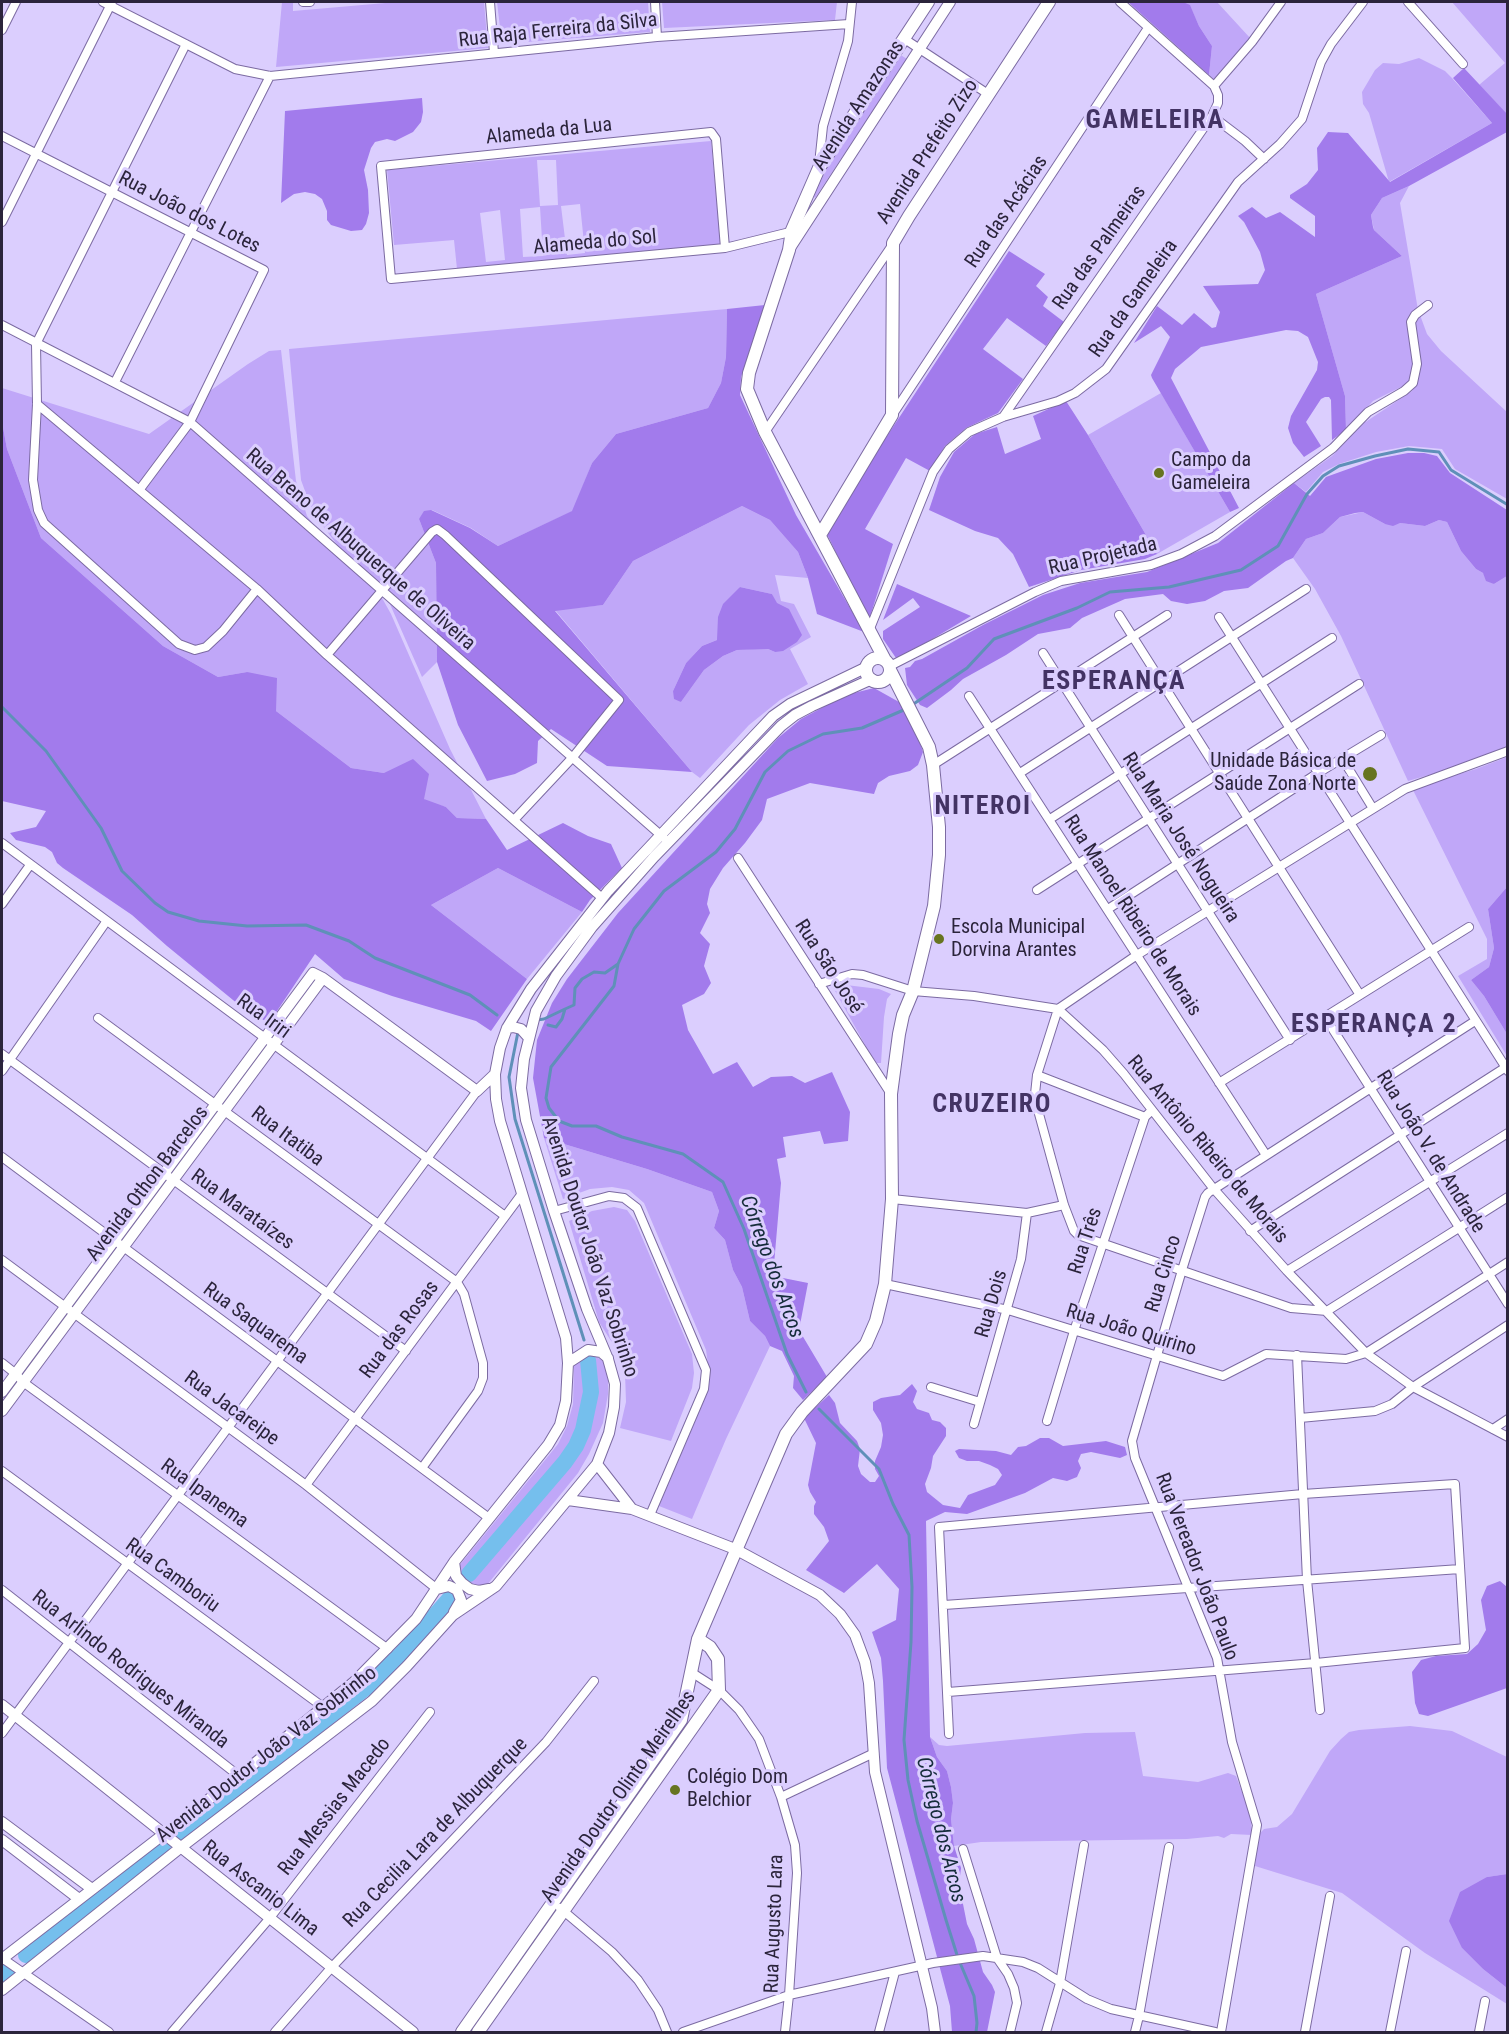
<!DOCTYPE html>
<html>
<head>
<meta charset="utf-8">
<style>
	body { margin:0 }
	#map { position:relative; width:1509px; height:2034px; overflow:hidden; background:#dbcefe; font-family:"Roboto Condensed",sans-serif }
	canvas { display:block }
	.frame { position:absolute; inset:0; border:3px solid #2b243b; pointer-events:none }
</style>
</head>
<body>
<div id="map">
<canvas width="1509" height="2034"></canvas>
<div class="frame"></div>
</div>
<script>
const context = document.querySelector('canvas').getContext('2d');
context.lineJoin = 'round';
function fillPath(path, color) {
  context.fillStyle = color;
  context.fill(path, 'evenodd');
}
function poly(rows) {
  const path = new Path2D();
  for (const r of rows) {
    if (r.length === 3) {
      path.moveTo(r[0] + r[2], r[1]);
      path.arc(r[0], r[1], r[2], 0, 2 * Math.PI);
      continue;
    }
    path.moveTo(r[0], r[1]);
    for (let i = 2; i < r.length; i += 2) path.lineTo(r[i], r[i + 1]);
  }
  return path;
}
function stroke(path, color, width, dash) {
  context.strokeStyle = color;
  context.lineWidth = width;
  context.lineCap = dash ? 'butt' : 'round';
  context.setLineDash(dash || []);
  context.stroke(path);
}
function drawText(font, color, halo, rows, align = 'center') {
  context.font = font + ' "Roboto Condensed",sans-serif';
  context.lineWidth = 6;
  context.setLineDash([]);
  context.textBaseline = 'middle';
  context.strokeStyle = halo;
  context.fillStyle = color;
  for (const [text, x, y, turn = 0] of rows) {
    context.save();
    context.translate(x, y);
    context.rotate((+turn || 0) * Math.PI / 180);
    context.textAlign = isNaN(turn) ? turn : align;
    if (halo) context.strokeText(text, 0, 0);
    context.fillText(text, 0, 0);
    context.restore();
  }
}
fillPath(poly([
	[282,2,293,2,293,11,397,2,484,2,488,48,276,67],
	[497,2,648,2,650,32,502,44],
	[662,2,837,2,835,20,664,28],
	[1183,2,1217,2,1251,39,1215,80,1209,75,1212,46,1199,26,1190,6],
	[1452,2,1507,2,1507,115,1479,85,1505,63],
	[899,54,907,59,815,198,813,195,830,159],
	[1419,58,1445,71,1452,78,1492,123,1389,182,1369,113,1363,104,1362,92,1375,70,1383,63,1399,64],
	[711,141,721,245,457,269,454,240,394,245,387,170],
	[537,160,556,160,558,205,540,206],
	[580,204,585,253,567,255,561,206],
	[540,207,543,256,523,257,520,209],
	[500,210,505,260,486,262,480,213],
	[1409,186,1400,203,1418,310,1412,315,1414,376,1407,384,1373,401,1346,430,1345,396,1316,294,1402,256,1374,230,1371,215,1382,198],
	[727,309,726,357,721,383,708,408,616,434,592,463,573,511,498,546,471,528,432,510,419,519,436,563,437,662,422,677,382,586,341,550,313,513,301,480,289,349],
	[1420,315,1427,334,1441,351,1507,412,1507,499,1455,469,1442,449,1409,446,1376,452,1339,464,1323,472,1306,492,1294,483,1332,456,1364,423,1412,391,1417,382,1413,321],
	[281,350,296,481,307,516,337,554,377,589,391,614,450,749,486,819,457,818,446,807,430,803,384,773,351,768,276,711,247,672,218,677,163,646,41,538,7,449,2,422,2,388,149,434,248,364,269,351],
	[1161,393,1230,512,1157,554,1088,435],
	[742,506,770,520,798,552,808,578,775,575,781,601,794,604,811,637,790,649,808,684,780,700,749,725,700,778,692,772,555,610,603,605,633,561],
	[740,587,772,594,776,603,775,652,768,649,752,649,737,650,723,656,704,670,681,702,673,691,686,663,702,646,717,640],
	[1363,512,1385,524,1400,523,1425,526,1439,520,1447,522,1461,551,1476,569,1483,573,1494,584,1507,576,1507,748,1470,763,1408,781,1341,636,1315,589,1293,558,1306,539,1323,533,1340,517],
	[1507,757,1507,887,1488,909,1494,948,1489,967,1471,980,1484,996,1507,1034,1507,1056,1458,976,1487,959,1487,939,1412,788,1476,769],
	[498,868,582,912,527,979,431,905],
	[846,985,879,989,891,994,887,999,884,1017,881,1063,877,1063,869,1052,834,989],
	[544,1138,647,1169,712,1192,719,1211,714,1228,725,1240,733,1270,742,1287,750,1321,765,1336,770,1346,726,1439,692,1519,659,1506,708,1391,709,1371,706,1350,644,1203,629,1190,612,1187,590,1189,563,1199],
	[614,1207,627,1210,635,1221,692,1354,694,1373,692,1388,671,1441,620,1428,626,1402,625,1373,613,1344,599,1322,569,1221,592,1211],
	[594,1355,604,1362,608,1380,608,1394,603,1423,589,1454,578,1473,487,1585,471,1589,457,1576,459,1566,558,1444,567,1426,573,1404,574,1366,576,1360],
	[1410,1726,1452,1731,1507,1757,1507,1874,1487,1877,1462,1948,1483,1969,1507,1988,1507,2004,1425,1953,1342,1893,1255,1866,1258,1835,1264,1829,1277,1827,1292,1814,1330,1751,1341,1739,1349,1732,1359,1730],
	[1135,1732,1143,1776,1198,1782,1228,1773,1236,1776,1250,1813,1252,1835,1231,1834,1224,1838,1218,1836,1187,1839,981,1842,954,1846,951,1819,953,1803,951,1787,947,1771,937,1757,930,1737,939,1745,947,1746,1085,1733]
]), '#c0a7f8');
fillPath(poly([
	[1128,2,1183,2,1190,5,1199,26,1212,46,1209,75],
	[1464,68,1507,114,1507,132,1409,186,1382,198,1371,215,1373,227,1374,230,1402,256,1316,294,1345,396,1346,430,1332,440,1331,400,1329,397,1325,397,1321,399,1306,422,1321,446,1304,457,1293,443,1288,428,1291,416,1317,370,1318,362,1308,337,1298,331,1286,330,1201,347,1175,369,1171,378,1239,508,1230,512,1152,378,1151,375,1170,337,1161,326,1134,343,1157,306,1182,325,1194,313,1212,328,1216,327,1220,312,1203,286,1258,284,1265,270,1260,252,1244,222,1238,216,1252,207,1266,218,1280,212,1315,237,1315,216,1290,198,1290,195,1307,184,1318,170,1317,148,1328,132,1348,133,1390,182,1492,123,1453,78],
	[422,98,423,112,421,122,413,132,395,141,387,139,375,142,371,148,364,170,368,190,369,213,366,224,362,230,351,231,331,225,327,220,327,211,322,199,315,194,305,192,294,194,281,203,285,111],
	[1009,251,1045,274,1036,286,1048,297,1043,306,1064,322,1046,346,1007,318,983,349,1023,379,998,413,966,428,945,446,930,471,906,458,865,529,893,544,869,620,825,530],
	[765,305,741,377,740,395,796,515,864,632,817,614,808,578,798,552,770,520,742,506,633,561,603,605,555,611,692,772,607,766,551,729,538,741,537,763,515,774,487,781,458,725,437,662,436,563,419,519,424,511,431,510,470,528,498,546,572,511,592,463,616,434,708,408,721,383,726,357,727,309],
	[1066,401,1088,435,1157,554,1145,559,1081,570,1029,587,1013,554,998,538,975,531,929,510,940,477,954,452,975,434,997,427,1005,454,1041,439,1033,416],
	[2,422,7,449,41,538,163,646,218,677,247,672,277,678,276,711,351,768,384,773,413,759,429,774,424,799,446,807,457,818,486,819,507,850,563,823,588,836,611,844,622,868,590,900,582,912,498,868,431,905,527,979,491,1031,476,1021,392,996,344,979,315,954,269,1023,244,1009,167,946,132,915,63,868,57,863,52,852,45,847,16,840,10,833,36,827,46,811,2,801],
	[1408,453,1424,453,1437,456,1450,473,1507,510,1507,576,1494,584,1486,581,1483,573,1476,569,1461,551,1447,522,1439,520,1425,526,1400,523,1393,526,1385,524,1363,512,1355,513,1340,517,1323,533,1306,539,1293,558,1286,561,1248,588,1224,591,1205,601,1187,604,1171,601,1163,594,1125,599,1082,618,1070,628,1038,634,1006,655,963,679,951,690,927,708,920,705,907,685,905,668,910,667,915,661,922,659,983,625,1043,595,1080,583,1147,572,1218,543,1294,483,1310,496,1326,477,1376,459],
	[897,584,971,616,919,647,896,658,883,639,883,631,920,607,913,598,883,620],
	[740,587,772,594,777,603,789,609,802,635,797,642,783,651,775,652,768,649,737,650,723,656,704,670,681,702,674,699,673,691,686,663,702,646,717,640,718,617,723,604],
	[874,688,899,702,914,724,923,752,918,765,910,771,889,776,878,783,874,794,810,783,767,799,762,820,745,843,723,868,710,889,707,904,710,913,700,933,710,944,704,966,711,983,704,994,682,1005,688,1030,713,1074,737,1062,753,1087,771,1077,792,1076,805,1083,832,1072,850,1112,848,1141,824,1144,820,1131,783,1137,786,1157,777,1159,781,1183,773,1276,808,1283,799,1330,827,1377,803,1400,793,1388,794,1376,782,1351,770,1346,765,1336,750,1321,742,1287,733,1270,725,1240,714,1228,719,1211,712,1192,647,1169,544,1138,533,1078,537,1040,552,1003,567,979,618,913,778,738,801,719,846,695],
	[1507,887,1507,1034,1484,996,1471,980,1489,967,1494,948,1488,909],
	[912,1384,917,1391,913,1402,917,1409,929,1413,932,1420,940,1422,946,1428,946,1436,933,1456,931,1468,925,1484,927,1492,943,1505,960,1508,968,1495,995,1485,1002,1475,998,1469,990,1465,979,1461,967,1461,959,1458,955,1451,959,1449,996,1451,1011,1455,1018,1447,1026,1446,1040,1438,1049,1438,1063,1446,1106,1441,1125,1447,1127,1455,1120,1458,1091,1452,1081,1454,1078,1461,1081,1468,1077,1477,1067,1481,1053,1478,1025,1493,967,1514,945,1512,926,1521,930,1737,937,1757,947,1771,951,1787,953,1803,951,1819,954,1846,961,1868,959,1884,967,1924,974,1939,983,1972,992,1985,995,1992,987,2032,952,2032,950,2006,887,1768,883,1681,881,1658,872,1632,896,1620,899,1589,877,1564,844,1593,806,1570,829,1541,824,1527,814,1514,814,1506,816,1502,810,1492,808,1485,816,1443,804,1418,829,1395,835,1403,840,1423,857,1441,860,1449,858,1466,861,1474,870,1482,875,1482,879,1476,875,1469,875,1461,881,1447,883,1435,881,1423,873,1410,873,1402,881,1398,900,1395],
	[1500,1581,1507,1587,1507,1688,1442,1711,1428,1716,1419,1714,1415,1703,1412,1672,1421,1660,1436,1656,1467,1654,1478,1644,1486,1630,1481,1600,1487,1586],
	[1507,1874,1508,1874,1507,1988,1483,1969,1462,1948,1449,1921,1460,1892,1487,1877]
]), '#a27bec');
stroke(poly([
	[912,705,967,668,994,639,1077,608,1110,592,1169,587,1241,570,1278,546,1307,494,1323,476,1339,466,1375,456,1408,449,1439,452,1451,470,1508,505],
	[2,707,46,751,101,828,122,871,155,903,168,912,199,921,247,926,306,925,349,941,375,958,470,995,497,1015],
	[537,1020,544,1019,565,1009],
	[548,1025,556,1027,562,1019,565,1009,574,1005,575,988,582,979,594,972,605,973,618,964],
	[518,1032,509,1077,515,1119,584,1340],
	[806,1392,787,1354,744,1229,723,1182,683,1154,622,1137,596,1126,572,1126,559,1121,549,1108,546,1098,551,1067,614,986,618,964,634,929,664,891,716,852,735,829,765,772,788,751,823,734,862,728,906,709],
	[819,1409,879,1469,893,1504,909,1535,912,1587,911,1642,904,1740,908,1780,917,1821,946,1920,958,1958,974,1996,977,2023,976,2032]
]), '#5f90b8', 3);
stroke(poly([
	[469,1574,565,1462,576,1446,583,1430,591,1392,588,1360],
	[182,1832,367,1687,401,1654,450,1598],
	[26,1955,163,1846],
	[2,1975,7,1971]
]), '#75bfed', 16);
const minor = poly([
	[103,2,235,69,270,76,657,37,849,24],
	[303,2,310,2],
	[490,2,494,53],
	[655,2,657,37],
	[1408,2,1463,64],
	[2,30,16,2],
	[903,38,988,94],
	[186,44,36,344,37,404,33,480,38,510,44,523,179,644,195,650,206,647,223,631,257,589],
	[1214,86,1252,42,1281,2],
	[1212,116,1245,141,1264,159],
	[2,136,264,270,190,422,140,489],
	[819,164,823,126,848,41,852,2],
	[2,222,112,2],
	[725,248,716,139,711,132,381,166,391,279,725,248,794,231],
	[2,325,190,422,664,838],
	[115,382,270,76],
	[37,404,257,589,327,655,602,898],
	[893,414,1148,28],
	[1003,417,1212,116,1218,103,1218,95,1214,86,1120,2],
	[765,432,893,244],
	[1119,615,1360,995],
	[1219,617,1508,1071],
	[869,631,933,472,949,449,969,432,1003,417,1058,401,1075,393,1106,369,1238,182,1280,144,1302,119,1321,62,1331,44,1363,2],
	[1043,653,1290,1040],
	[327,655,432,532,437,529,445,535,619,700,573,757,514,820],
	[890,666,1035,592,1061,581,1151,565,1181,554,1215,536,1333,448,1368,412,1404,391,1413,383,1417,364,1411,322,1415,315,1428,305],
	[969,696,1266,1155],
	[1508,751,1405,789,1137,955,1058,1009,1037,1075,1035,1094,1036,1103,1064,1205,1074,1231,1078,1235,1291,1308,1327,1311,1508,1197],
	[1342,758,1372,807],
	[933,765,1167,615],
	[1020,773,1306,589],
	[1050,819,1332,638],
	[2,843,505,1216],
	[738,858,891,1094],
	[1037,890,1359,684],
	[2,904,30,865],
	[1108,909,1318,773,1381,735],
	[819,984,852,974,863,975,913,991,974,996,1058,1009,1103,1050,1124,1074,1213,1188,1287,1271,1366,1353,1413,1387,1508,1437],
	[1325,1017,1508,1304],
	[98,1018,457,1282,464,1294,483,1363,483,1378,478,1391,422,1468],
	[2,1054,406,1351],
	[2,1071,106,922],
	[1037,1075,1145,1117],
	[1219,1083,1469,927],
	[2,1157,489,1518],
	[892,1199,1027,1213,1064,1205],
	[554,1211,609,1196,624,1198,637,1208,706,1370,704,1389,650,1515],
	[1250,1231,1506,1067],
	[2,1260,306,1485,437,1589],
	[1287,1271,1508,1133],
	[885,1284,1008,1310,1223,1376,1266,1354,1346,1359,1366,1353,1508,1262],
	[1297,1355,1307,1580,1320,1710],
	[2,1363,16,1374,23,1382,388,1649],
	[931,1387,980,1402],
	[1300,1418,1375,1411,1392,1404,1413,1387,1508,1325],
	[1047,1421,1074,1331,1145,1117,1152,1110],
	[974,1424,1021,1259,1027,1213],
	[1493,1429,1508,1419],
	[2,1471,323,1707],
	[306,1485,521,1195],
	[2,1590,239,1776],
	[944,1605,1460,1569],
	[691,1672,719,1690,739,1710,759,1739,781,1797,795,1845,797,1873,789,1995,785,2032],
	[948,1692,1316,1663,1465,1648,1455,1484,1303,1494,939,1527,949,1734],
	[2,1733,477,1091],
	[781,1797,874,1753],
	[963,1849,997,1958,1008,1974,1014,1988,1017,2003,1010,2032],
	[560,1908,612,1952,638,1980,658,2010,667,2032],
	[2,1958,109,2032],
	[172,2032,269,1919,430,1712],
	[275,2032,331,1968,546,1742,594,1681],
	[683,2032,789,1995,933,1963,983,1956,1023,1962,1038,1968,1087,1999,1111,2009,1215,2032],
	[879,2032,895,1972],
	[1046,2032,1060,1983,1084,1845],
	[1135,2032,1139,2016,1169,1847],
	[1221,2032,1257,1825,1232,1742,1217,1658,1135,1458,1132,1441,1182,1270,1205,1197,1208,1193,1475,1021],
	[1305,2032,1330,1896],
	[1390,2032,1406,1951],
	[1479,2032,1485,2001]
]);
const tertiary = poly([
	[790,248,950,2],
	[507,1028,513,1027,521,1029,529,1038],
	[568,1363,588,1350,601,1352,608,1358],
	[2,1392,313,973,323,978,477,1091,495,1074],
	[2,1411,323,978],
	[597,1464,632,1509],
	[568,1500,632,1509,735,1549,820,1595,840,1614,855,1635,865,1662,869,1683,875,1772,932,2008,935,2032],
	[454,1562,456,1576,462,1583,470,1589,479,1591,489,1589],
	[437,1589,449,1586,457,1590,461,1600,454,1612],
	[2,1705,413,2032],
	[2,1822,92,1889],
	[2,1840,79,1899],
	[2,1959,239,1776,354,1682,416,1619,454,1562,548,1445,560,1425,566,1401,568,1363,566,1338,500,1121,496,1099,495,1074,500,1048,507,1028,531,989,608,891,754,736,773,716,790,704,867,667],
	[2,1990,180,1848,372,1701,407,1666,453,1615,496,1586,597,1464,609,1433,614,1407,615,1384,608,1359,587,1309,554,1211,526,1120,521,1088,524,1059,536,1011,556,976,592,927,654,857,781,726,795,715,812,706,872,679]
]);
const secondary = poly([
	[820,535,892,415,893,243,909,216,1049,2],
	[878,670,12],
	[885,660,765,432,747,389,749,373,789,250,792,230,819,168,928,2],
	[462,2032,681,1720,698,1639,786,1434,802,1412,866,1344,876,1321,885,1284,892,1199,891,1094,899,1034,903,1015,913,991,934,906,939,855,939,827,933,765,929,747,890,670],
	[478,2032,719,1690,718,1659,710,1647,698,1639]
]);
stroke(minor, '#7c6ba2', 10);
stroke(tertiary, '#7c6ba2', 12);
stroke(secondary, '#7c6ba2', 14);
stroke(minor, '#fff', 8);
stroke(tertiary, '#fff', 10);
stroke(secondary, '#fff', 12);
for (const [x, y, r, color] of [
	[1159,473,6,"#677420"],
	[1370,774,8,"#677420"],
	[939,939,6,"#677420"],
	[675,1790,6,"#677420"]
]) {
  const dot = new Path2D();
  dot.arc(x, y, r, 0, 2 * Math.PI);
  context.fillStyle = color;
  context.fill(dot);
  stroke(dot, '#dbcefe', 2);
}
drawText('20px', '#2b243b', '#dbcefe', [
	["Rua Raja Ferreira da Silva",558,31,-6],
	["Avenida Amazonas",859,106,-57],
	["Alameda da Lua",549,132,-6],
	["Avenida Prefeito Zizo",928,152,-57],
	["Rua das Acácias",1007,212,-56],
	["Rua João dos Lotes",189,213,27],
	["Alameda do Sol",595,243,-5],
	["Rua das Palmeiras",1100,248,-55],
	["Rua da Gameleira",1134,299,-55],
	["Rua Breno de Albuquerque de Oliveira",360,550,41],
	["Rua Projetada",1103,557,-13],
	["Rua Maria José Nogueira",1180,838,57],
	["Rua Manoel Ribeiro de Morais",1132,916,57],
	["Rua São José",828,967,57],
	["Rua Iriri",263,1017,36],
	["Rua Itatiba",287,1137,37],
	["Rua Antônio Ribeiro de Morais",1207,1150,50],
	["Rua João V. de Andrade",1430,1152,58],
	["Avenida Othon Barcelos",148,1184,-53],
	["Rua Marataízes",242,1210,36],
	["Rua Três",1086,1241,-72],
	["Avenida Doutor João Vaz Sobrinho",589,1247,72],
	["Rua Cinco",1164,1274,-73],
	["Rua Dois",992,1304,-74],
	["Rua Saquarema",255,1324,36],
	["Rua das Rosas",400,1330,-53],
	["Rua João Quirino",1131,1331,17],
	["Rua Jacareipe",231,1409,36],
	["Rua Ipanema",204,1494,36],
	["Rua Vereador João Paulo",1196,1567,69],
	["Rua Camboriu",172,1576,36],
	["Rua Arlindo Rodrigues Miranda",130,1670,38],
	["Avenida Doutor João Vaz Sobrinho",267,1755,-38],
	["Avenida Doutor Olinto Meirelhes",619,1797,-55],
	["Rua Messias Macedo",335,1807,-52],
	["Rua Cecilia Lara de Albuquerque",436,1833,-46],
	["Rua Ascanio Lima",260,1889,38],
	["Rua Augusto Lara",775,1924,-88]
]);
drawText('20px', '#2b243b', '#dbcefe', [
	["Campo da",1171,461],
	["Gameleira",1171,484],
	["Unidade Básica de",1356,762,"right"],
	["Saúde Zona Norte",1356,785,"right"],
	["Escola Municipal",951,928],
	["Dorvina Arantes",951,951],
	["Colégio Dom",687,1778],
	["Belchior",687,1801]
], 'left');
drawText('italic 21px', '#152c3a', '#dbcefe', [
	["Córrego dos Arcos",771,1267,70],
	["Córrego dos Arcos",940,1830,76]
]);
context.letterSpacing = '1.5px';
drawText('bold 26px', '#433364', '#dbcefe', [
	["GAMELEIRA",1155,121],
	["ESPERANÇA",1114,682],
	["NITEROI",983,807],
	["ESPERANÇA 2",1374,1025],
	["CRUZEIRO",992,1105]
]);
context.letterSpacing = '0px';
</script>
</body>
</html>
